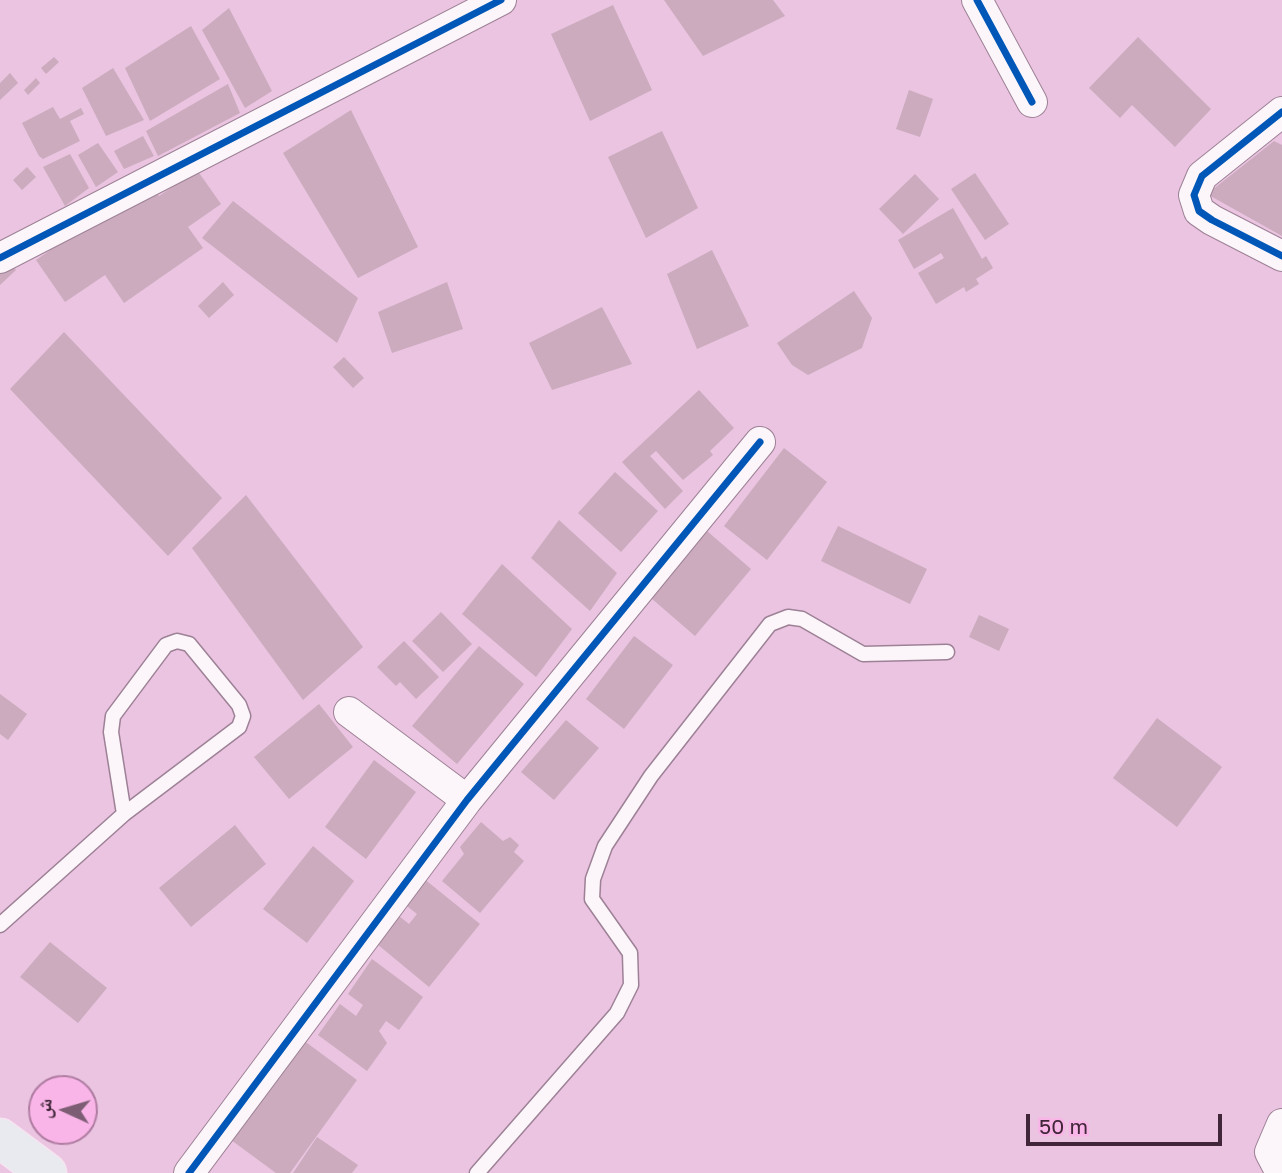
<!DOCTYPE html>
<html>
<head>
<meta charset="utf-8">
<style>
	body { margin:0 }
	#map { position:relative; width:1282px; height:1173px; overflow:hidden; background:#eac4e0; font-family:"Golos Text","Noto Naskh Arabic",sans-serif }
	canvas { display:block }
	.north { position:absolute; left:28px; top:1075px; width:70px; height:70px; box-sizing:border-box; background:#f9b5e7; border:2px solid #af7ca2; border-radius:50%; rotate:274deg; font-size:19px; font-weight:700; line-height:28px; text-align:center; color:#41263a }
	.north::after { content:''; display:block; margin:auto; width:24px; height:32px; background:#7c5d74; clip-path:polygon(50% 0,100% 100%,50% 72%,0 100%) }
	.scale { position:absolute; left:1026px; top:1114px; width:196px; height:32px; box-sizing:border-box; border:4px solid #41263a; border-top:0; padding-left:9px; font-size:21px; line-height:24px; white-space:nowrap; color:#41263a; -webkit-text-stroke:5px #f9b5e7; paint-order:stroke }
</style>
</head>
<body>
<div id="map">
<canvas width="1282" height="1173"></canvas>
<div class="north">ش</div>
<div class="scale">50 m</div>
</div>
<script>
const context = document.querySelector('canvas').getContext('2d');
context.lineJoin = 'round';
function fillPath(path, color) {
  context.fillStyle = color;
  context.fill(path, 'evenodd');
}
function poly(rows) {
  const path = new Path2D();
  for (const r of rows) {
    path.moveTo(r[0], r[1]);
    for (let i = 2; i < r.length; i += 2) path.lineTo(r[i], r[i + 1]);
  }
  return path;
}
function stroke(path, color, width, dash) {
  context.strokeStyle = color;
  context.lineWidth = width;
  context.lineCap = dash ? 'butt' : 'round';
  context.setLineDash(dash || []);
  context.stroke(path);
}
fillPath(poly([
	[664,0,773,0,785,16,703,56],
	[613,5,652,90,590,121,551,34],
	[229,8,272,91,245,108,202,30],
	[191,26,220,79,150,121,125,68],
	[1138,37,1211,109,1175,147,1132,105,1120,118,1089,88],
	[54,57,59,62,46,74,41,68],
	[113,68,144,120,106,136,82,88],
	[10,73,18,83,0,100,0,83],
	[36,78,40,83,28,95,24,90],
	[228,84,240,113,158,156,146,131],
	[909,90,933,99,920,137,896,129],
	[53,107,60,119,81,108,84,114,70,121,80,141,43,159,39,156,22,123],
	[351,110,418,247,358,278,283,153],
	[662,131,698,208,646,238,608,157],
	[143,136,154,156,124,169,114,151],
	[1274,141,1282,145,1282,236,1207,194],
	[98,143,118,172,96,187,78,155],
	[70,154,89,188,65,206,43,167],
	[27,167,36,177,22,190,13,180],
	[197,170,221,204,188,227,203,248,124,303,105,275,65,302,36,260,149,181,159,196],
	[975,173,1009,224,985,240,951,189],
	[915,174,939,199,903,234,879,209],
	[233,201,358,298,337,343,202,238],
	[953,208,982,259,986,256,993,268,976,279,979,284,966,292,964,287,936,304,918,273,944,258,941,253,914,269,898,240],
	[712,250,749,326,697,349,667,274],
	[6,259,16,270,0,285,0,265],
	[223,282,234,295,209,318,198,306],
	[447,282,463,329,392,353,378,312],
	[854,291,872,318,862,348,808,375,792,365,777,343],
	[602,307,632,364,552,390,529,343],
	[64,332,222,498,168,556,10,389],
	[344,357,364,378,353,388,333,367],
	[699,390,734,428,710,451,713,455,683,480,656,451,650,456,683,491,665,509,622,462],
	[784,448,827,482,767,560,724,526],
	[615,472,658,511,621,552,578,513],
	[246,495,363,647,303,700,192,548],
	[559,520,617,573,590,611,531,558],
	[838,526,927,569,910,604,821,561],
	[707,531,751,569,695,636,651,598],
	[502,564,572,629,536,677,462,614],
	[441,612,472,644,443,672,412,641],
	[979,615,1009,629,999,651,969,637],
	[634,636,673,665,624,729,586,699],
	[404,641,439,677,416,699,400,682,396,686,377,667],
	[479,646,524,684,457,764,412,726],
	[0,694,27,714,8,740,0,734],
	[319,704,353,747,289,799,254,757],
	[1157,718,1222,767,1177,827,1113,778],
	[566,720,599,748,554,800,521,772],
	[374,760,416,792,366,859,325,827],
	[481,822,503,841,510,837,519,845,514,852,524,861,480,913,442,881,464,854,460,847],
	[235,825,266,864,191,927,159,888],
	[313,846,354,881,307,943,263,909],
	[423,878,480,924,429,987,371,939,394,912,409,924,417,914,403,903],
	[50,942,107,988,78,1023,20,977],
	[372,959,423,997,399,1030,386,1021,379,1031,387,1043,367,1071,318,1035,340,1004,356,1016,363,1005,348,994],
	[299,1037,357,1080,290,1173,276,1173,227,1137],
	[317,1137,358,1165,352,1173,293,1173]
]), '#cbabbd');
const lane = poly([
	[0,925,124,814,239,727,243,716,239,705,189,644,177,641,166,645,113,716,111,732,124,814],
	[477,1173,617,1013,631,985,630,953,592,899,593,879,605,846,651,776,770,624,788,617,802,619,863,654,947,652]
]);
const street = poly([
	[977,0,1032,102],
	[1282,112,1202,176,1194,195,1199,211,1212,220,1282,256],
	[0,258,501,0],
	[349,712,467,800],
	[189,1173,467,800,760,442],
	[1281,1173,1270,1152,1282,1124]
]);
const primary = poly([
	[0,1138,47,1173]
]);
stroke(lane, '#9d8196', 17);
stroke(street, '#9d8196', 32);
stroke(primary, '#f6e4f1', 41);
stroke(lane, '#fcf6fa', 14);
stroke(street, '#fcf6fa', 30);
stroke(primary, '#e8eaf0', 38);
stroke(poly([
	[977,0,1032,102],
	[1282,112,1202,176,1194,195,1199,211,1212,220,1282,256],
	[0,258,501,0],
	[189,1173,467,800,760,442]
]), '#0057b8', 7);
</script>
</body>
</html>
